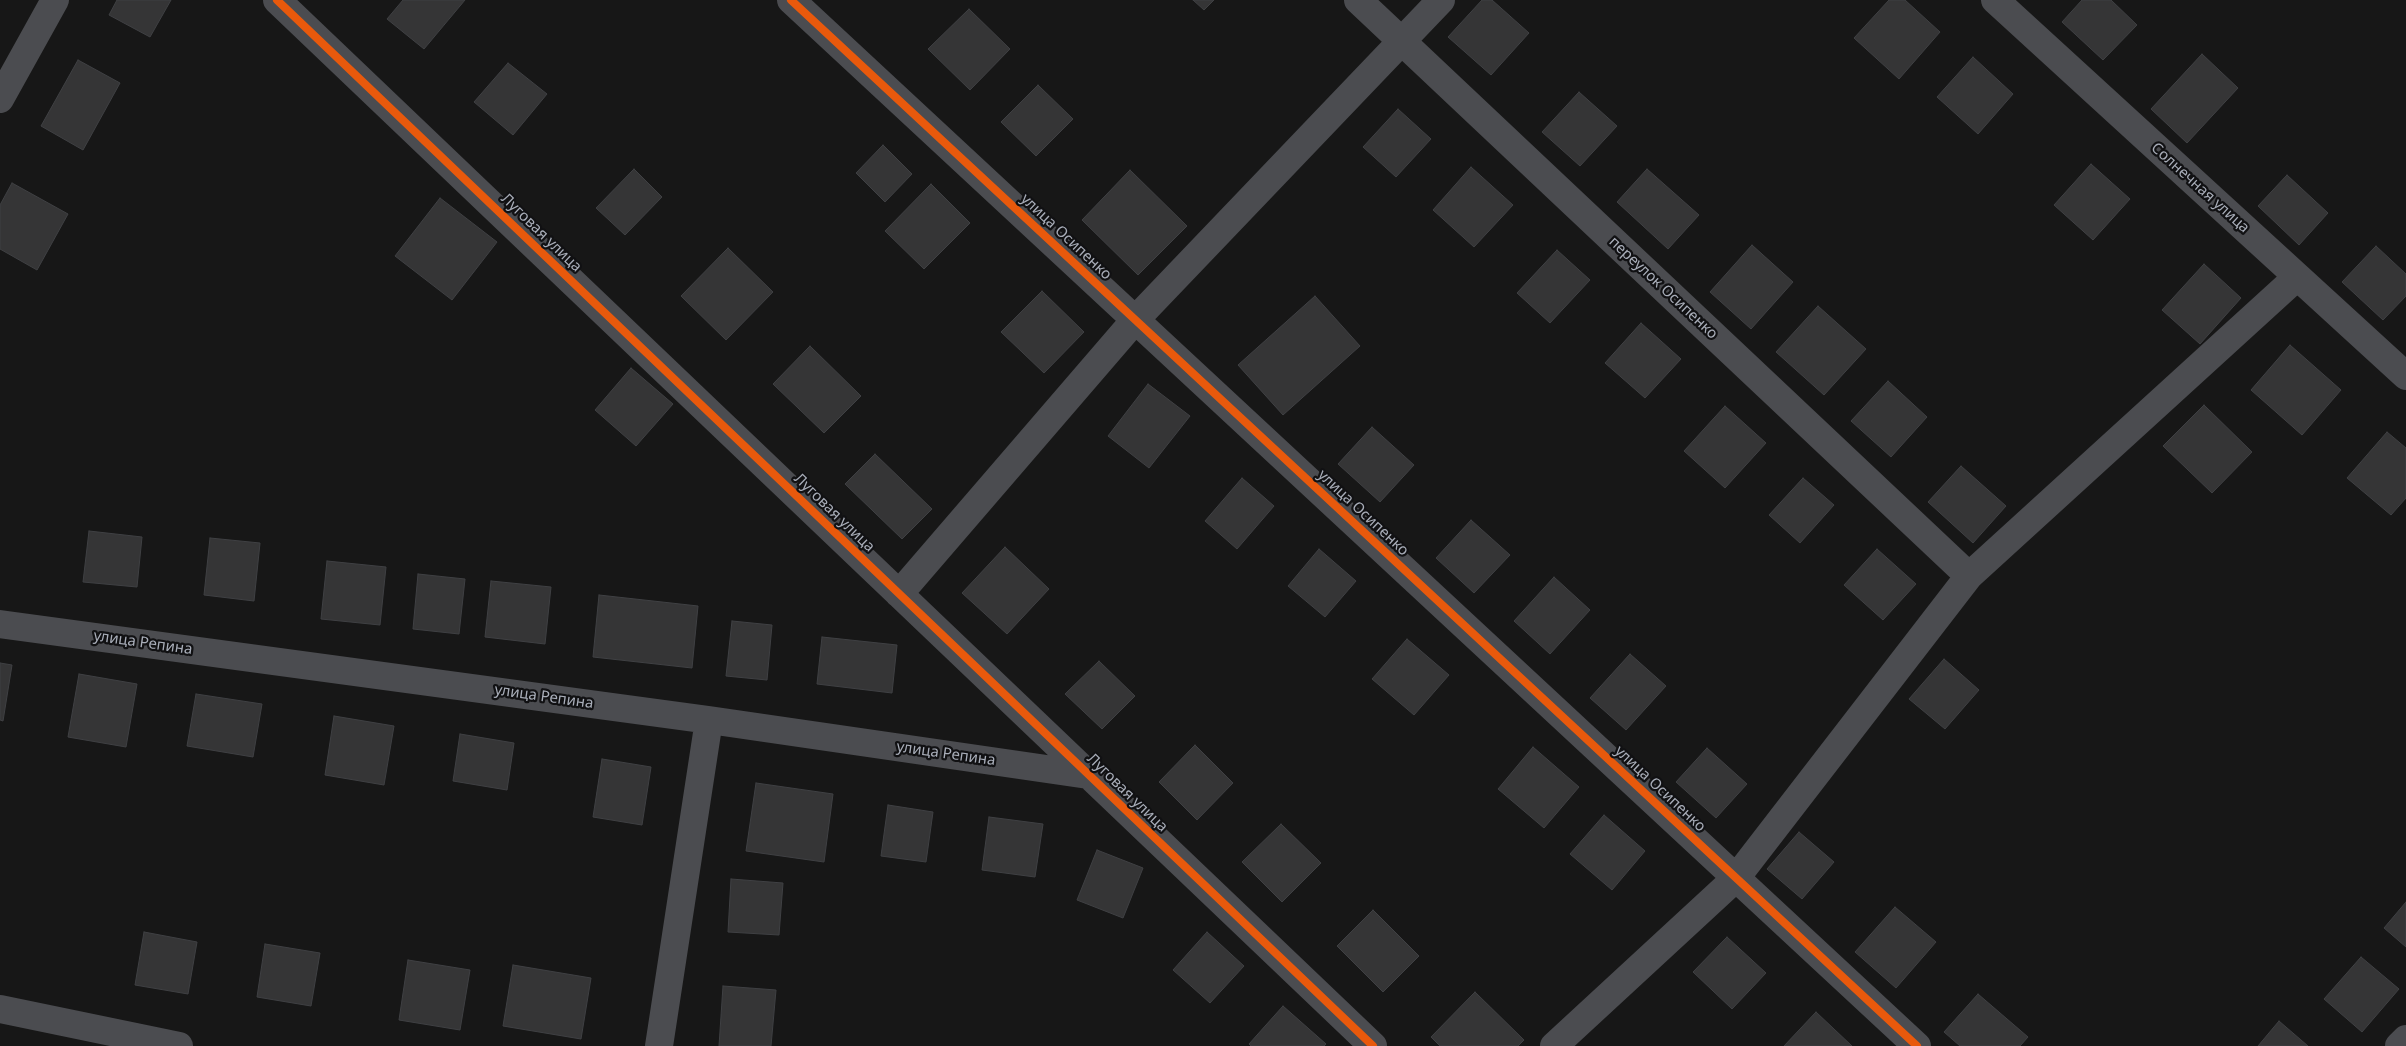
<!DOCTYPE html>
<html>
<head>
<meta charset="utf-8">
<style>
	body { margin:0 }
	canvas { display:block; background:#171717 }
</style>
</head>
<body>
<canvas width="2406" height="1046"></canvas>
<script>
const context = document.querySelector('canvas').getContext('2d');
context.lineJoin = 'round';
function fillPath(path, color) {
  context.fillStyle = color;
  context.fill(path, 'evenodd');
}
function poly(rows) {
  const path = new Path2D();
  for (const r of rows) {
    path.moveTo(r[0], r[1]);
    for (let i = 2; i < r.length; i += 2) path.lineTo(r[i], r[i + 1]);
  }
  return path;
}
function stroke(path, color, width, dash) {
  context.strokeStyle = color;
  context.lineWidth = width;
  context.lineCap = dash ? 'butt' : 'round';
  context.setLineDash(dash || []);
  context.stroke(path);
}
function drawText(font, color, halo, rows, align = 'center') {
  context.font = font + ' "Noto Sans",sans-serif';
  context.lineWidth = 4.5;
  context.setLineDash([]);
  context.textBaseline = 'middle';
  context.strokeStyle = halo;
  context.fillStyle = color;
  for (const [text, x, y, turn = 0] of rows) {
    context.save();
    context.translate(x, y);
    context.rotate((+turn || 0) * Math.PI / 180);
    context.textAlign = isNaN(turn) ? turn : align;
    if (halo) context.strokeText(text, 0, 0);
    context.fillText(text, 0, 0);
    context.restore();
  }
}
const building = poly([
	[117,0,171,0,150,37,109,15,117,0],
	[403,0,465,0,424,49,387,19,403,0],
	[1193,0,1214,0,1204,10,1193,0],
	[1482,0,1492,0,1529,33,1491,75,1448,37,1482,0],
	[1889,0,1905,0,1940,32,1899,79,1854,38,1889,0],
	[2082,0,2111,0,2137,25,2103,60,2062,22,2082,0],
	[969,9,1010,49,970,90,928,49,969,9],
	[2202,54,2238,88,2187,143,2151,109,2202,54],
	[1973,57,2013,94,1978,134,1937,97,1973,57],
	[78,60,120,83,83,150,41,126,78,60],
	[508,63,547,94,513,135,474,102,508,63],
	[1038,85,1073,119,1036,156,1001,122,1038,85],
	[1579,92,1617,126,1580,166,1542,132,1579,92],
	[1398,109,1431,139,1396,177,1363,147,1398,109],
	[883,145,912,174,885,202,856,173,883,145],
	[2091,164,2130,199,2093,240,2054,205,2091,164],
	[1471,167,1513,205,1474,247,1433,210,1471,167],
	[634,169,662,197,625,235,596,208,634,169],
	[1647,169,1699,215,1668,249,1617,202,1647,169],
	[1130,170,1187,226,1138,275,1082,220,1130,170],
	[2287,175,2328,213,2299,245,2258,206,2287,175],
	[12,183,68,214,37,270,0,249,0,205,12,183],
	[931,184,970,223,924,269,885,231,931,184],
	[440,198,497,242,452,300,395,256,440,198],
	[1752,245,1793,282,1751,329,1710,292,1752,245],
	[2376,246,2406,274,2406,296,2383,320,2342,282,2376,246],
	[728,248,773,292,726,340,681,296,728,248],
	[1557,250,1590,280,1550,323,1517,293,1557,250],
	[2204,264,2241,298,2200,344,2162,310,2204,264],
	[1042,291,1084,332,1044,373,1001,332,1042,291],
	[1315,296,1360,346,1283,415,1238,365,1315,296],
	[1818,306,1866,349,1824,395,1776,352,1818,306],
	[1641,323,1681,359,1645,398,1605,363,1641,323],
	[2290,345,2341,390,2302,435,2251,390,2290,345],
	[810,346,861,396,824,433,773,384,810,346],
	[631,368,673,404,636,446,595,410,631,368],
	[1888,381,1927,417,1891,457,1851,421,1888,381],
	[1148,384,1190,416,1149,468,1108,436,1148,384],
	[2204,405,2252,452,2212,493,2163,446,2204,405],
	[1725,406,1766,443,1725,488,1684,451,1725,406],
	[1372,427,1414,465,1380,502,1338,464,1372,427],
	[2387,432,2406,448,2406,498,2391,515,2347,478,2387,432],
	[875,454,932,509,902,539,845,484,875,454],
	[1961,466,2006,506,1973,543,1928,502,1961,466],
	[1242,478,1274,506,1237,549,1205,521,1242,478],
	[1803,478,1834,505,1800,543,1769,515,1803,478],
	[1471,520,1510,555,1474,593,1436,558,1471,520],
	[89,531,142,537,137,587,83,582,89,531],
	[210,538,260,543,254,601,204,595,210,538],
	[1005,547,1049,589,1007,634,962,593,1005,547],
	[1319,549,1356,581,1325,617,1288,586,1319,549],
	[1877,549,1916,584,1883,620,1844,585,1877,549],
	[327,561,386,567,380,625,321,619,327,561],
	[418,574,465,579,459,634,413,629,418,574],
	[1554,577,1590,610,1550,654,1514,621,1554,577],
	[491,581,551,587,545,644,485,637,491,581],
	[599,595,698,606,692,668,593,657,599,595],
	[732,621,772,625,767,680,726,676,732,621],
	[822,637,897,645,892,693,817,684,822,637],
	[1407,639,1449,675,1414,715,1372,679,1407,639],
	[1630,654,1666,686,1626,730,1590,698,1630,654],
	[1944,659,1979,690,1945,729,1909,699,1944,659],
	[1099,661,1135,696,1102,729,1065,694,1099,661],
	[0,663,12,665,3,721,0,720,0,663],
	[79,674,137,684,126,747,68,737,79,674],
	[196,694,262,704,253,757,187,746,196,694],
	[334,716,394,726,384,785,325,775,334,716],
	[460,734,514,743,507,790,453,781,460,734],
	[1195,745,1233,783,1197,820,1159,782,1195,745],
	[1533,747,1579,787,1544,828,1498,789,1533,747],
	[1707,748,1747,784,1716,818,1676,782,1707,748],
	[602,759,651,767,642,825,593,817,602,759],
	[756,783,833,794,824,862,746,851,756,783],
	[888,805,933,812,926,862,881,856,888,805],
	[1604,815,1645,851,1612,890,1570,854,1604,815],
	[989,817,1043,824,1035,877,982,870,989,817],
	[1281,824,1321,863,1282,902,1242,862,1281,824],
	[1799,832,1834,862,1802,899,1767,869,1799,832],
	[1097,850,1143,868,1123,918,1077,900,1097,850],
	[731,879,783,883,779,935,728,932,731,879],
	[2406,902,2406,947,2384,928,2406,902],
	[1895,907,1936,942,1896,988,1855,952,1895,907],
	[1373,910,1419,956,1383,992,1337,946,1373,910],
	[144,932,197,942,188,994,135,985,144,932],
	[1207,932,1244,966,1210,1003,1173,970,1207,932],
	[1727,937,1766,973,1732,1009,1693,972,1727,937],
	[265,944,320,953,311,1006,257,997,265,944],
	[2361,957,2399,989,2362,1032,2324,999,2361,957],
	[408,960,470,970,460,1030,399,1020,408,960],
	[513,965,591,978,581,1039,503,1026,513,965],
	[723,986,776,990,771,1046,719,1046,723,986],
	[1475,992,1524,1040,1518,1046,1440,1046,1431,1037,1475,992],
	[1978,994,2028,1037,2020,1046,1960,1046,1944,1032,1978,994],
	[1283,1006,1326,1044,1324,1046,1251,1046,1249,1044,1283,1006],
	[1816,1012,1852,1046,1784,1046,1816,1012],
	[2279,1021,2308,1046,2258,1046,2279,1021]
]);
fillPath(building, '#353536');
stroke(building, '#3f4043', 1);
stroke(poly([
	[277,0,1373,1046],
	[791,0,1917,1046],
	[1358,0,1969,576],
	[1995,0,2406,376],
	[0,99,55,0],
	[899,594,1135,320,1441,0],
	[0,624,709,720,1088,775],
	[0,1009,179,1046],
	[659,1046,709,720],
	[1554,1046,1736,878,1969,576,2297,277],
	[2399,1046,2406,1039]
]), '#4b4c50', 28);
stroke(poly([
	[277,0,1373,1046],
	[791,0,1917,1046]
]), '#e8590c', 8);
drawText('15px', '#a8adb8', '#111113', [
	["Солнечная улица",2200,188,42],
	["Луговая улица",541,233,44],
	["улица Осипенко",1066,237,43],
	["переулок Осипенко",1663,288,43],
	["Луговая улица",834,513,44],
	["улица Осипенко",1363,513,43],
	["улица Репина",143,643,8],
	["улица Репина",544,697,8],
	["улица Репина",946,754,8],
	["улица Осипенко",1660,789,43],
	["Луговая улица",1127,793,44]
]);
</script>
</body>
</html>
